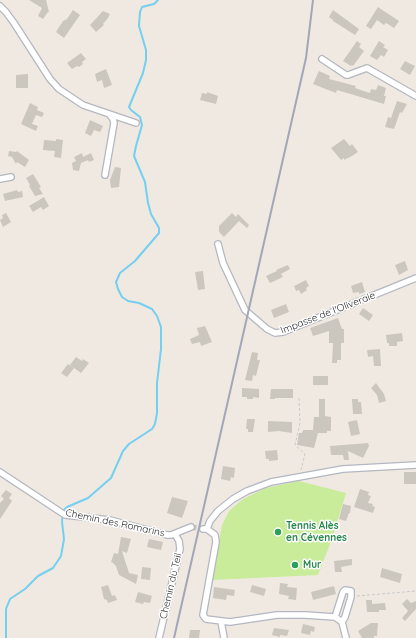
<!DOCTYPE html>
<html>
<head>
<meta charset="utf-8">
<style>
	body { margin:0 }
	canvas { display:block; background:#efe9e1 }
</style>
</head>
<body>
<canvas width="416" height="638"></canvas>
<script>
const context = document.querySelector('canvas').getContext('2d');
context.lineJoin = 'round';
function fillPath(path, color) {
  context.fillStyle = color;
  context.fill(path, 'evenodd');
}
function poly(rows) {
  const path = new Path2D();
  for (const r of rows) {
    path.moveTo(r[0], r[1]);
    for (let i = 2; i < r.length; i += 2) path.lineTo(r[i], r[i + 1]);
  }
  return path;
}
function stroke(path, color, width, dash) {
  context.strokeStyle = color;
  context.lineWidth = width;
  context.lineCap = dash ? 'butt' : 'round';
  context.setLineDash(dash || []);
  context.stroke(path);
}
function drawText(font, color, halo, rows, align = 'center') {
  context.font = font + ' Quicksand,sans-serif';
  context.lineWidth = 3;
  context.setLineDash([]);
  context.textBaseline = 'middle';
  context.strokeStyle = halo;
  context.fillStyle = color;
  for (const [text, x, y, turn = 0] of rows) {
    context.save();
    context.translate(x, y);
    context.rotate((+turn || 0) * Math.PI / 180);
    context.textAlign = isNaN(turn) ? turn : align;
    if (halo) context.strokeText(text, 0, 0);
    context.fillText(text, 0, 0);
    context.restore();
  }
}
fillPath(poly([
	[299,481,346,493,332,539,318,575,212,580,222,525,229,511,243,499,266,488]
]), '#c9ec9a');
stroke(poly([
	[6,638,6,609,10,599,25,589,38,576,53,568,61,556,64,539,62,522,63,511,67,507,88,498,111,478,123,451,129,444,152,429,155,424,157,413,157,383,161,349,161,327,157,316,152,309,139,303,128,301,122,297,118,289,116,282,120,273,135,261,159,233,159,228,151,214,148,203,145,182,134,156,136,146,142,125,140,117,131,110,129,107,143,73,146,60,146,50,139,26,140,12,142,7,154,4,158,0]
]), '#75cff0', 2);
fillPath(poly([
	[29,0,46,0,49,12,48,12,43,19,38,16,42,8],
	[378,7,399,21,394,28,386,23,384,25,377,20,371,29,366,26],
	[73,10,80,15,64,38,56,32,63,21,67,19],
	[333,10,359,29,355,35,333,21,333,20,329,17],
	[103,11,110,14,108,18,103,24,104,25,96,32,90,25],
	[357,41,361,44,359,47,364,51,353,66,352,65,351,66,343,61],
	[379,41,385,45,383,47,388,50,384,57,381,55,377,60,370,56],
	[81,53,86,59,82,62,83,64,79,67,77,66,72,69,67,63],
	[405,61,415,66,410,75,400,69],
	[106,69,112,85,104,88,102,80,97,82,95,74],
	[319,71,330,76,329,79,356,86,355,88,370,93,371,89,376,90,378,85,386,88,384,96,386,96,384,104,337,90,336,93,313,84],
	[28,74,28,88,16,88,16,75],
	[207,92,218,96,216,104,200,100,202,93,207,94],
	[397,101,407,104,402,113,400,112,394,129,385,127,388,117,391,118],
	[30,103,38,107,37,110,44,113,42,117,36,115,32,124,38,126,36,131,21,124],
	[90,120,103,126,100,132,94,130,91,136,85,133],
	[56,139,63,140,61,158,54,157,55,151,43,150,44,140,56,141],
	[344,139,350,146,352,144,358,152,352,156,344,160,344,158,341,160,331,148],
	[9,151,16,152,17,151,29,160,25,167,17,162,16,164,12,157,8,156],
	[82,153,83,157,91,153,94,160,89,162,88,160,81,163,79,171,73,170,72,163,76,161,74,157],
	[115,167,121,168,119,187,111,188,110,180],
	[33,174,41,187,39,188,43,194,35,196,29,186,30,185,26,178],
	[17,190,18,192,22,191,23,197,5,201,3,194],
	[44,197,49,206,43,210,41,207,33,212,29,206],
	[6,213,11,222,3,227,0,220,3,218,2,215],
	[232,213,236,217,238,214,249,225,247,228,239,221,224,237,219,232,219,226],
	[405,261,408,270,399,275,395,265],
	[288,265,290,269,281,274,283,277,270,283,266,276,277,271,276,270],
	[203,271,205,289,198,290,195,272],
	[306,280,309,286,306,288,307,290,301,294,299,290,296,291,294,286],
	[362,282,365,292,359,294,359,292,353,293,351,286],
	[286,304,289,312,274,318,271,310],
	[363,308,373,315,369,321,359,314],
	[338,318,342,329,344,329,344,343,341,343,341,360,337,360,337,363,332,363,333,343,329,343,329,331,313,336,310,328],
	[205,326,212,342,201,346,200,342,192,344,190,339,199,335,197,328],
	[402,333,403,341,397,342,397,346,389,346,389,343,387,343,386,335],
	[380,349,381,366,374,366,373,356,368,357,367,350],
	[252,352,258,353,257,360,260,360,256,376,253,375,252,381,245,380],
	[76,357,82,361,83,359,89,363,81,373,70,365],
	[68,364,74,368,67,377,61,373],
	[313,376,328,376,328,385,313,385],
	[376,383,384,394,386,401,379,403,377,395,371,388],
	[242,388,259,389,259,398,253,397,253,399,247,399,247,397,242,397],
	[271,389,293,389,293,398,275,398,275,399,270,399],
	[319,399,325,399,325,416,331,417,331,431,327,431,327,433,318,433,314,448,297,445,299,433,302,433,303,430,313,430,314,417,319,417],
	[352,399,358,399,358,402,361,402,362,414,353,414],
	[247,419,255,419,253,432,248,432,248,429,246,429],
	[357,420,360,434,351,436,348,422],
	[268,421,292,422,292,433,279,431,268,432],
	[368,443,369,446,363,458,348,451,349,460,344,460,343,455,331,455,330,446],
	[277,450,278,460,269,461,269,459,266,459,265,451],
	[223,466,235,468,234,478,231,477,230,481,221,479],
	[404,472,416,472,416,484,404,484],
	[360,489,369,492,368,495,371,496,368,503,373,504,372,506,375,507,373,513,354,507],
	[6,490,12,494,9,498,12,501,0,519,0,503,4,499,1,496],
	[172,497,188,501,182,518,167,513],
	[343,504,351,506,350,513,349,513,346,521,339,519],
	[121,537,131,539,127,553,122,551,129,573,138,575,136,584,119,575,116,566,113,563,111,562,114,553,118,554],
	[149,539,163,542,161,550,147,547],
	[352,559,352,565,341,567,342,572,335,572,334,561],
	[142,567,151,568,150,580,141,579],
	[382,568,402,574,400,583,380,577],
	[280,583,288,584,287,587,297,588,296,600,288,599,289,596,279,594],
	[108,585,112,596,115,595,117,600,108,603,107,600,104,599,101,587],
	[252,585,266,589,264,596,250,592],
	[334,586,336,594,313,600,311,592],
	[214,587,235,590,234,596,227,595,226,600,213,598],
	[138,592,152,596,150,603,144,602,143,604,135,602],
	[407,599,411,603,416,601,416,609,405,621,402,618,408,611,402,604],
	[366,600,372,600,372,604,385,603,386,610,379,610,379,612,367,612],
	[371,623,378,623,377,636,374,636,374,638,362,638,358,631],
	[303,624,315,627,314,632,311,631,310,635,301,633],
	[274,628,289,630,287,636,280,635,280,637,272,635],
	[190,630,200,630,199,638,189,638]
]), '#cbc7bf');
stroke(poly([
	[191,527,203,529]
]), '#c8c4bd', 5.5, [5.5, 3]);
const street = poly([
	[0,6,6,12,14,23,50,79,59,89,83,105,136,123],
	[322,59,346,75,348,75,367,68,416,96],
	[105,175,114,123,113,119,110,115],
	[0,179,11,177],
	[218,244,223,263,245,310,267,329,275,333,283,332,416,278],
	[0,472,65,515,110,520,167,535,171,535,191,527],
	[203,529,207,529,210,521,218,511,233,499,247,491,271,482,343,469,416,465],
	[207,529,215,535,216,542,203,615,206,619,230,622,277,615,305,615,335,617,342,622],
	[335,617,343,592,345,590,351,591,351,597,345,617,342,622,346,638],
	[221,621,224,638],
	[159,638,180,549,179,541,175,534]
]);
stroke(street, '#b4b7c1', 8);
stroke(poly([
	[299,398,300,423,295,445,305,454,301,470],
	[357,596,416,591]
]), '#c9c9c9', 1, [3, 2]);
stroke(street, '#fff', 5.5);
stroke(poly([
	[174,638,306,58,313,0]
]), '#a3a6b8', 2);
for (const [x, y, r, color] of [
	[278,532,4,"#2e9e5b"],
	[295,565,4,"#2e9e5b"]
]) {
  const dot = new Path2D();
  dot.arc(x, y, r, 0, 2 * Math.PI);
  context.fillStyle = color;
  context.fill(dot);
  stroke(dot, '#fff', 1.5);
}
drawText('10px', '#2e2e2e', '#fff', [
	["Impasse de l'Oliveraie",328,313,-21],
	["Chemin des Romarins",115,523,12],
	["Chemin du Teil",171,586,-77]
]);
drawText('bold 10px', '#27864d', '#fff', [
	["Tennis Alès",286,526],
	["en Cévennes",286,538],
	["Mur",303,565]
], 'left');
</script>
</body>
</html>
